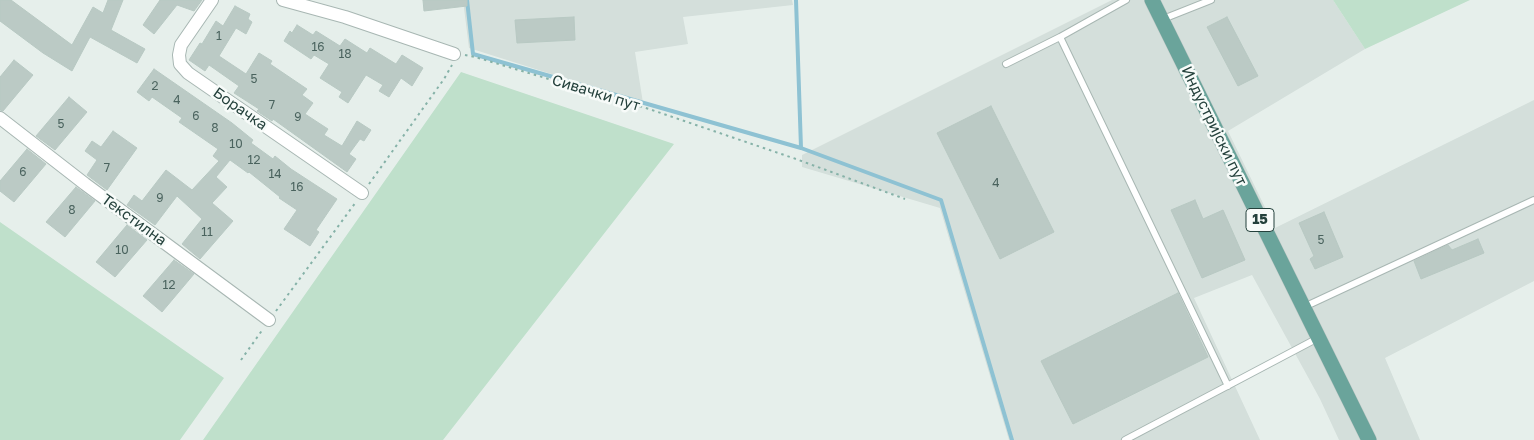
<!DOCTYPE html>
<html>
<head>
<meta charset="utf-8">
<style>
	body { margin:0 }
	canvas { display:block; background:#e6efeb }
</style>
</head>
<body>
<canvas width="1534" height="440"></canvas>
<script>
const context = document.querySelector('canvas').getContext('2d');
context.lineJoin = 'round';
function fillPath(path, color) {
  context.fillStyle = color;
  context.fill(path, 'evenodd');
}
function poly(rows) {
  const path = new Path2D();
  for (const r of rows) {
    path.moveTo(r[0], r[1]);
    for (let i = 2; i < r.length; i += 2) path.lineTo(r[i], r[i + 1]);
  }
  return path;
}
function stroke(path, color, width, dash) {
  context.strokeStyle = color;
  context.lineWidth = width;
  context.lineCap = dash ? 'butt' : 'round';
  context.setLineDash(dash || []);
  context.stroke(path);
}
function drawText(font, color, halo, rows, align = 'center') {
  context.font = font + ' "Golos Text",sans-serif';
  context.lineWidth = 5;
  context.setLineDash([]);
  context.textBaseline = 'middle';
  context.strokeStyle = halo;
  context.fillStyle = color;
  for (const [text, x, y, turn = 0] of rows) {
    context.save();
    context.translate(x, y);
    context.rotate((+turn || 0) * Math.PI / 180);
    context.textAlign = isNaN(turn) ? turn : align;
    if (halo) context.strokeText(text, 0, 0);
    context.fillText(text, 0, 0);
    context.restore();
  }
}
fillPath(poly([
	[463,0,792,0,793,5,683,17,688,44,635,52,643,103,469,48],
	[1112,0,1333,0,1365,49,1228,131,1275,228,1534,100,1534,281,1385,358,1420,440,1339,440,1320,399,1252,275,1194,298,1260,440,1009,440,940,208,802,167,802,155]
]), '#d4dfdb');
fillPath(poly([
	[1333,0,1470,0,1365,49],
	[461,72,674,144,443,440,203,440],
	[0,222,224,378,180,440,0,440]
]), '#bfe0cb');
stroke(poly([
	[467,0,473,54,801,148,941,200,1012,440],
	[796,0,801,148]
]), '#8ec2d3', 4);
const building = poly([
	[0,0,11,0,72,45,93,7,103,13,108,0,123,0,111,30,145,49,137,63,90,37,72,71,43,53,0,21,0,0],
	[160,0,202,0,194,11,177,5,154,34,143,25,160,0],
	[423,0,467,0,467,6,424,11,423,0],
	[235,6,250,14,248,19,252,22,246,34,236,28,219,56,246,74,259,53,272,61,270,64,307,89,302,95,313,103,305,114,328,129,324,135,342,146,357,121,371,130,364,141,360,139,349,154,356,159,347,172,273,119,272,121,257,111,259,109,234,93,239,86,209,65,205,71,189,60,200,43,202,44,216,21,223,26,235,6],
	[574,17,575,40,517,43,515,20,574,17],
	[1227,17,1258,76,1238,86,1207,27,1227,17],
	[297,25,313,35,316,31,340,46,345,39,367,53,370,48,396,64,402,55,423,68,412,86,401,78,389,97,379,91,383,85,366,75,348,103,339,97,342,92,320,78,329,64,314,55,311,59,284,41,290,31,292,33,297,25],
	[14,60,33,75,3,111,0,110,0,77,14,60],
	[154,69,232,123,253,140,251,143,273,159,275,156,291,169,337,199,316,230,319,232,310,246,284,229,297,210,279,198,280,197,249,172,248,173,230,160,216,177,227,187,212,203,233,221,200,259,182,244,202,219,177,196,155,225,127,205,134,195,142,201,166,170,192,190,219,161,213,156,218,149,179,122,182,118,152,97,149,101,137,92,154,69],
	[69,97,87,112,55,150,36,136,69,97],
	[991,106,1054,232,1000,259,937,133,991,106],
	[113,131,137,148,107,190,87,175,97,160,85,151,92,141,101,147,113,131],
	[27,149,46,164,14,202,0,191,0,181,27,149],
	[76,187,95,201,65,237,46,222,76,187],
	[1195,200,1203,219,1223,210,1245,260,1202,278,1171,210,1195,200],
	[1324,212,1343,257,1315,269,1310,259,1314,256,1299,223,1324,212],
	[127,225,147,240,115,277,96,262,127,225],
	[1478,239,1484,253,1421,279,1414,261,1448,245,1452,250,1478,239],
	[174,260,194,274,162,312,143,296,174,260],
	[1178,293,1208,357,1073,424,1041,361,1178,293]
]);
fillPath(building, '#bbcac5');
stroke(building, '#b8c9c3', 1);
const service = poly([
	[1163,19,1211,0],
	[1060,37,1228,386],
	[1006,64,1060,37,1126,0],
	[1304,307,1534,200],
	[1125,440,1318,338]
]);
const minor = poly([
	[212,0,181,45,179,55,180,64,188,73,362,193],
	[283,0,345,17,454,54],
	[0,118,85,184,269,320]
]);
const primary = poly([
	[1152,0,1369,440]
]);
stroke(service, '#a8b7b3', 8);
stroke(minor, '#a8b7b3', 14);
stroke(primary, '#c2cac8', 16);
stroke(poly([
	[465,55,475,57,649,109,796,159,905,199],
	[369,184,444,79,452,65],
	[276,311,356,202],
	[241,360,263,329]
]), '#86b2a8', 2, [2.5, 4]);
stroke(service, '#fff', 6);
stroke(minor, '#fff', 12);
stroke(primary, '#6aa49b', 15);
drawText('12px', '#4a635e', null, [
	["1",219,36],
	["16",318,47],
	["18",345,54],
	["5",254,79],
	["2",155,86],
	["4",177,100],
	["7",272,105],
	["6",196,116],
	["9",298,117],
	["5",61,124],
	["8",215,128],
	["10",236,144],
	["12",254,160],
	["7",107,168],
	["6",23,172],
	["14",275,174],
	["4",996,183],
	["16",297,187],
	["9",160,198],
	["8",72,210],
	["11",207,232],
	["5",1321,240],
	["10",122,250],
	["12",169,285]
]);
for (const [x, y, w] of [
	[1260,220,28]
]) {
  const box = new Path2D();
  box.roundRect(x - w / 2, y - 11.5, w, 23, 4);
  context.fillStyle = '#f7fbf9';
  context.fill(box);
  stroke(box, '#24413c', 1);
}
drawText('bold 14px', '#24413c', null, [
	["15",1260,220]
]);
drawText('15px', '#24413c', '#f7fbf9', [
	["Сивачки пут",596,93,17],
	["Борачка",240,109,35],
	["Индустријски пут",1214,126,64],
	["Текстилна",134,220,36]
]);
</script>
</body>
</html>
